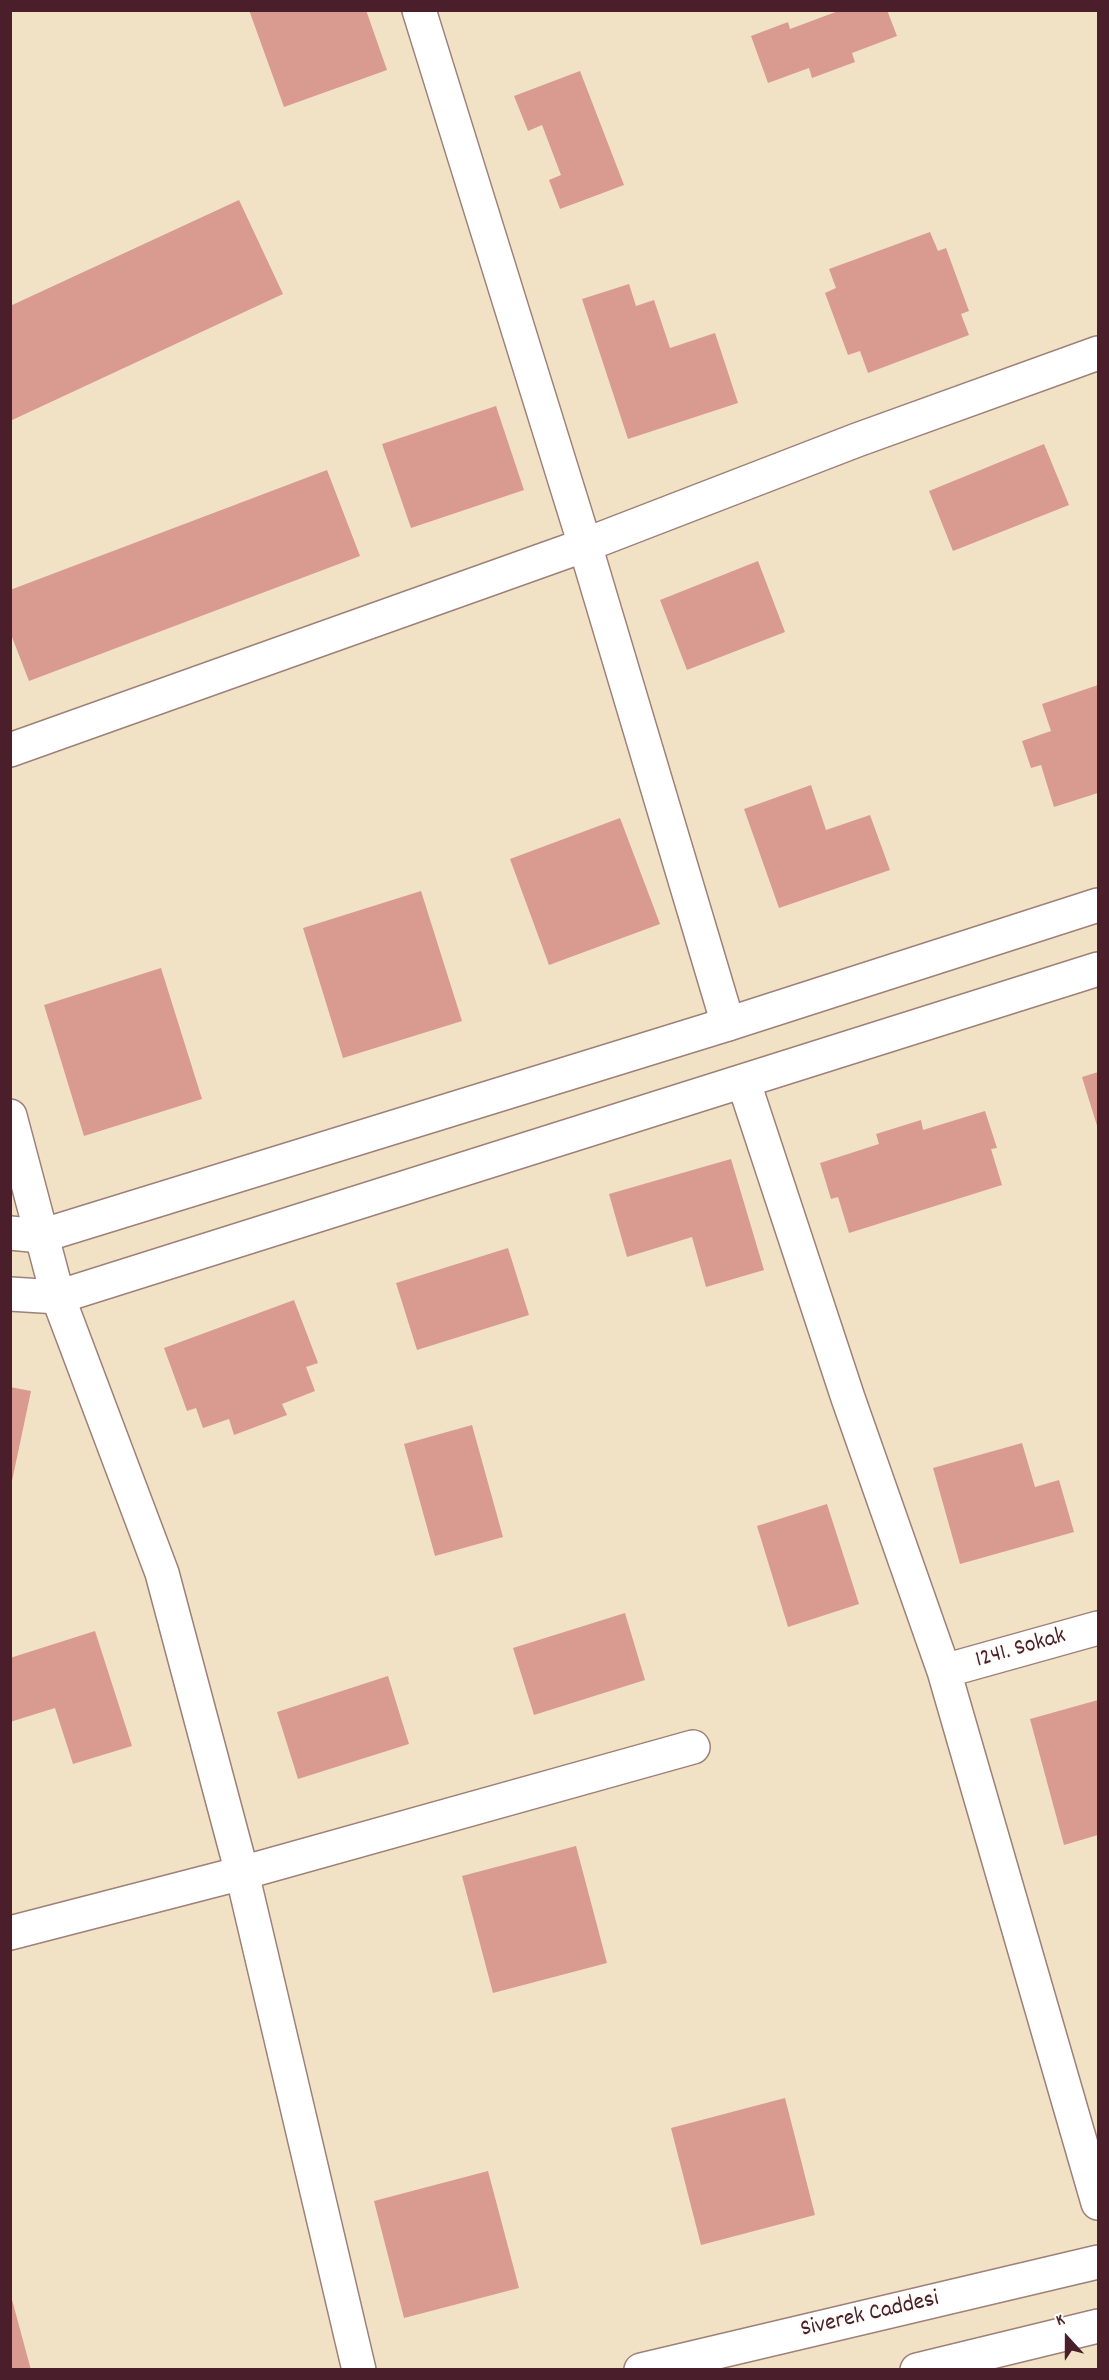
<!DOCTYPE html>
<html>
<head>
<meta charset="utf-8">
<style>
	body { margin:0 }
	#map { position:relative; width:1109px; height:2380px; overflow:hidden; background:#f1e2c5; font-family:Dekko,sans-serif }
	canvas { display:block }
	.frame { position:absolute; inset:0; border:12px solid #4a1f2b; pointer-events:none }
	.north { position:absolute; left:1037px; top:2308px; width:60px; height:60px; -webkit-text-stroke:4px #fdfcf7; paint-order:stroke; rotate:339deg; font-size:16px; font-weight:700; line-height:24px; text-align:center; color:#4a1f2b }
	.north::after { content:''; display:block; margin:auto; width:21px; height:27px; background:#4a1f2b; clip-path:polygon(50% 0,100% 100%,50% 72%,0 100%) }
</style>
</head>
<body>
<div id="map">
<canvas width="1109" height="2380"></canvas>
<div class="frame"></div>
<div class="north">K</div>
</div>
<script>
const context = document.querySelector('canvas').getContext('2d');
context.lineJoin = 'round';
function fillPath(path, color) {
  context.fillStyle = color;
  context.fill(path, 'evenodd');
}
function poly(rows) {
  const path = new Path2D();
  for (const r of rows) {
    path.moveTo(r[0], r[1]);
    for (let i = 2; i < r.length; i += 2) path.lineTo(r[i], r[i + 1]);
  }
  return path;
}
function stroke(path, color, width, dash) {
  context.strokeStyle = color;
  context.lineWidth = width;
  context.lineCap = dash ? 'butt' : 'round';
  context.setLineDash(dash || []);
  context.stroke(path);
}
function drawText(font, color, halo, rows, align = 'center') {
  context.font = font + ' Dekko,sans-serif';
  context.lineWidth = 4.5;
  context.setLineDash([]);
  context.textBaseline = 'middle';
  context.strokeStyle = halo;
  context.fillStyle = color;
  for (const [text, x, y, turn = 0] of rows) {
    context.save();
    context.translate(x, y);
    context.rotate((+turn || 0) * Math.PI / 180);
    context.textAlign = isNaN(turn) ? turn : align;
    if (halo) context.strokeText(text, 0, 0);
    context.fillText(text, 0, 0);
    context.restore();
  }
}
fillPath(poly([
	[249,10,366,10,387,70,284,107],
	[841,10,887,10,897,36,852,53,855,62,812,78,809,68,768,83,751,36,788,22,790,29],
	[580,71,624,185,560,209,549,180,561,175,542,125,528,131,514,96],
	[239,200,283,294,10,421,10,306],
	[930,232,938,251,946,248,969,311,961,314,969,335,868,373,860,351,848,355,825,293,836,288,829,269],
	[629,284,636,306,654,300,670,348,715,333,738,403,628,439,582,299],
	[496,406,524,490,411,528,382,444],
	[1044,444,1069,505,953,551,929,491],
	[327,470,360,556,29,681,10,632,10,590],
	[758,561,785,632,687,670,660,600],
	[1098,685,1098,793,1054,807,1041,765,1031,768,1022,741,1051,731,1042,704],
	[811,785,826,830,870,815,890,870,779,908,744,809],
	[620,818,660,924,549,965,510,859],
	[421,891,462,1021,343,1058,303,928],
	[161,968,202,1099,84,1136,44,1005],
	[1098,1072,1098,1129,1082,1077],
	[985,1111,997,1148,991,1149,1002,1185,849,1233,838,1197,831,1199,820,1163,879,1144,876,1134,921,1120,923,1130],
	[731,1159,764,1270,706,1287,692,1237,627,1257,609,1194],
	[508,1248,529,1315,417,1350,396,1283],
	[294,1300,318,1363,306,1367,315,1391,282,1404,287,1415,234,1435,229,1419,203,1428,196,1408,187,1411,164,1348],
	[10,1387,31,1391,12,1481,10,1480],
	[472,1425,503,1537,435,1556,404,1444],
	[1022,1443,1035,1487,1059,1480,1074,1532,960,1564,933,1468],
	[827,1504,859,1604,788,1627,757,1526],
	[625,1613,645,1680,534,1715,513,1648],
	[95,1631,132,1746,73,1764,55,1708,10,1722,10,1658],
	[388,1676,409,1744,298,1779,277,1712],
	[1098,1700,1098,1835,1064,1845,1030,1719],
	[576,1846,607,1963,493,1993,462,1876],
	[785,2098,815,2215,701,2245,671,2128],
	[488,2171,519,2288,404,2318,374,2201],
	[10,2296,11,2296,31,2370,10,2370]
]), '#d99b8f');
const minor = poly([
	[419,10,585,545,728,1024],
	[10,750,585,545,857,440,1098,353],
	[744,1083,848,1398,944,1671,1098,2203],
	[10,1116,58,1297,162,1573,242,1873,359,2370],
	[944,1671,1098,1628],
	[10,1933,242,1873,693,1747]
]);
const major = poly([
	[10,1233,41,1236,728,1024,1098,905],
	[10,1294,58,1297,1098,969],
	[641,2370,1098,2262],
	[917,2370,1098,2326]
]);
stroke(minor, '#9e8078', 36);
stroke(major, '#9e8078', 36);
stroke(minor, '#fff', 33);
stroke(major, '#fff', 33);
drawText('24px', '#4a1f2b', '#fdfcf7', [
	["1241. Sokak",1021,1650,-16],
	["Siverek Caddesi",870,2316,-13]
]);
</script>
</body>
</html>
